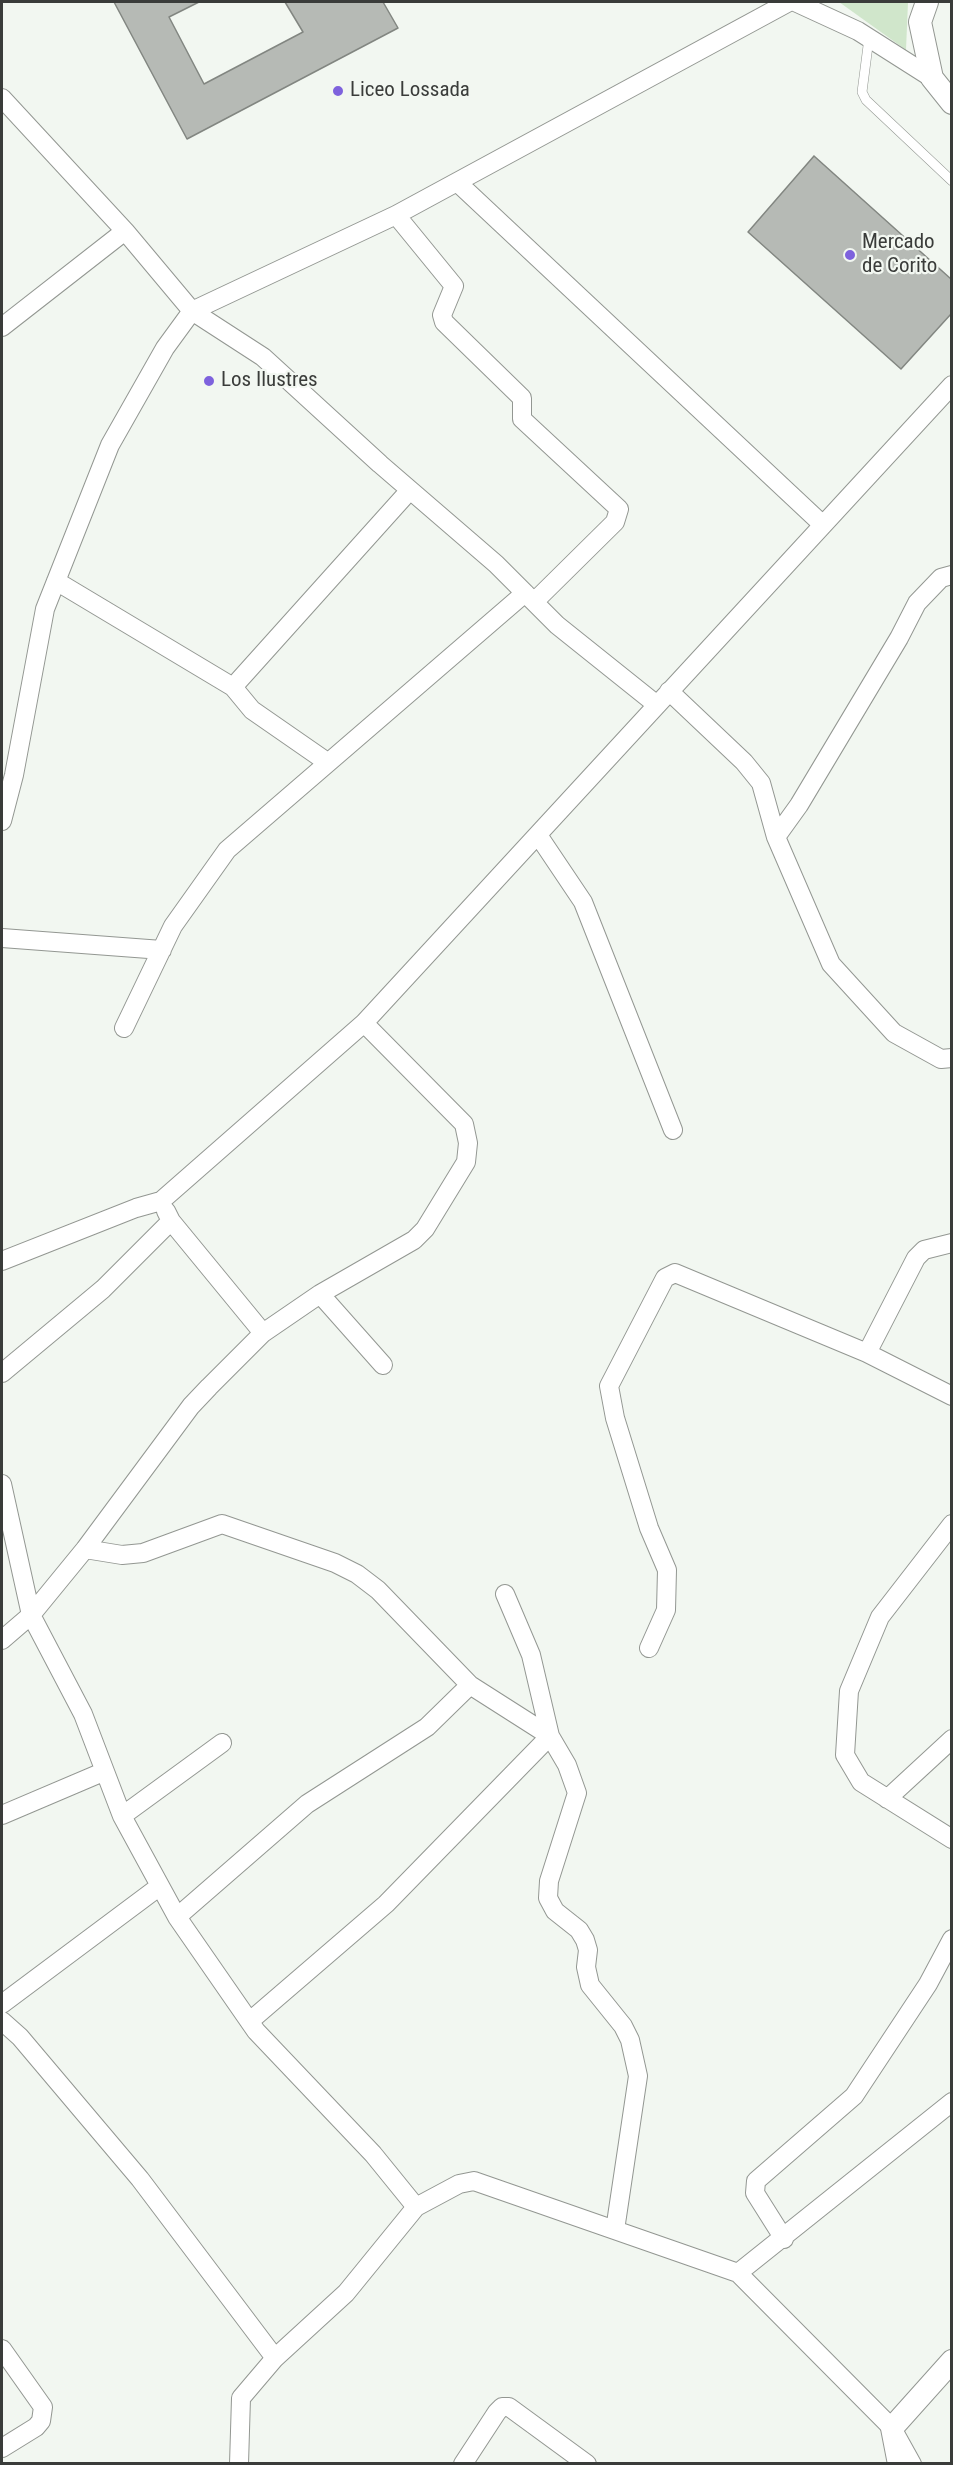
<!DOCTYPE html>
<html>
<head>
<meta charset="utf-8">
<style>
	body { margin:0 }
	#map { position:relative; width:953px; height:2465px; overflow:hidden; background:#f2f7f1; font-family:"Roboto Condensed",sans-serif }
	canvas { display:block }
	.frame { position:absolute; inset:0; border:3px solid #3a3c3a; pointer-events:none }
</style>
</head>
<body>
<div id="map">
<canvas width="953" height="2465"></canvas>
<div class="frame"></div>
</div>
<script>
const context = document.querySelector('canvas').getContext('2d');
context.lineJoin = 'round';
function fillPath(path, color) {
  context.fillStyle = color;
  context.fill(path, 'evenodd');
}
function poly(rows) {
  const path = new Path2D();
  for (const r of rows) {
    path.moveTo(r[0], r[1]);
    for (let i = 2; i < r.length; i += 2) path.lineTo(r[i], r[i + 1]);
  }
  return path;
}
function stroke(path, color, width, dash) {
  context.strokeStyle = color;
  context.lineWidth = width;
  context.lineCap = dash ? 'butt' : 'round';
  context.setLineDash(dash || []);
  context.stroke(path);
}
function drawText(font, color, halo, rows, align = 'center') {
  context.font = font + ' "Roboto Condensed",sans-serif';
  context.lineWidth = 4.5;
  context.setLineDash([]);
  context.textBaseline = 'middle';
  context.strokeStyle = halo;
  context.fillStyle = color;
  for (const [text, x, y, turn = 0] of rows) {
    context.save();
    context.translate(x, y);
    context.rotate((+turn || 0) * Math.PI / 180);
    context.textAlign = isNaN(turn) ? turn : align;
    if (halo) context.strokeText(text, 0, 0);
    context.fillText(text, 0, 0);
    context.restore();
  }
}
fillPath(poly([
	[839,2,908,2,906,50]
]), '#d0e6cb');
const building = poly([
	[114,2,199,2,169,17,204,84,303,32,285,2,383,2,398,28,187,139,114,2],
	[814,156,951,279,951,314,901,369,748,232,814,156]
]);
fillPath(building, '#b6bab5');
stroke(building, '#828681', 1.5);
const service = poly([
	[869,38,862,92,866,100,952,181]
]);
const minor = poly([
	[795,2,858,31,932,78],
	[2,98,125,231,192,311,263,357,380,464,496,564,557,625,657,705],
	[457,182,823,525],
	[396,215,454,286,442,315,444,322,522,398,522,419,619,509,615,522,534,602],
	[2,327,125,231],
	[56,581,233,687,252,710,327,762],
	[233,687,410,490],
	[669,691,744,762,761,783,776,837,831,964,894,1033,941,1059,952,1058],
	[2,821,14,775,45,609,110,445,165,348,192,311,396,215,789,2],
	[538,835,583,902,673,1130],
	[776,837,799,805,899,638,917,603,941,578,952,575],
	[2,938,162,950],
	[124,1028,173,926,227,850,525,593],
	[166,1211,171,1221,263,1333],
	[2,1261,136,1208,161,1201,364,1023,952,385],
	[320,1294,383,1365],
	[867,1353,916,1258,924,1250,952,1243],
	[2,1373,103,1289,171,1221],
	[2,1484,31,1615,83,1714,122,1816,177,1917,256,2031,373,2154,416,2207],
	[952,1524,880,1617,849,1691,845,1755,861,1782,952,1839],
	[85,1549,122,1555,143,1553,222,1524,335,1563,357,1574,378,1590,470,1685,550,1736,386,1904,250,2021],
	[505,1594,531,1655,550,1736,567,1765,577,1793,549,1881,548,1898,555,1911,579,1930,585,1940,588,1950,586,1967,590,1985,623,2026,630,2040,638,2076,615,2230],
	[2,1640,31,1615,85,1549,191,1406,209,1387,263,1333,320,1294,414,1240,425,1229,466,1162,468,1143,464,1124,364,1023],
	[649,1648,666,1610,667,1570,649,1528,615,1418,609,1386,665,1278,675,1273,867,1353,952,1396],
	[887,1799,952,1739],
	[2,1815,103,1772],
	[122,1816,222,1743],
	[177,1917,307,1804,427,1727,470,1685],
	[2,2004,160,1886],
	[2,2021,20,2037,140,2179,275,2358],
	[784,2239,755,2193,756,2181,854,2096,928,1984,952,1939],
	[738,2273,952,2102],
	[2,2349,43,2407,41,2421,36,2427,2,2448],
	[239,2464,241,2398,275,2358,346,2293,416,2207,459,2184,474,2181,738,2273,892,2428,912,2464],
	[463,2464,497,2412,502,2407,509,2407,587,2464]
]);
const tertiary = poly([
	[927,2,920,22,932,78,952,103],
	[899,2464,892,2428,952,2361]
]);
stroke(service, '#939792', 10);
stroke(minor, '#939792', 20);
stroke(tertiary, '#939792', 24);
stroke(service, '#fff', 9);
stroke(minor, '#fff', 18);
stroke(tertiary, '#fff', 22);
for (const [x, y, r, color] of [
	[338,91,6,"#7e62dd"],
	[850,255,6,"#7e62dd"],
	[209,381,6,"#7e62dd"]
]) {
  const dot = new Path2D();
  dot.arc(x, y, r, 0, 2 * Math.PI);
  context.fillStyle = color;
  context.fill(dot);
  stroke(dot, '#f2f7f1', 2);
}
drawText('21px', '#3a3c3a', '#f2f7f1', [
	["Liceo Lossada",350,91],
	["Mercado",862,243],
	["de Corito",862,267],
	["Los Ilustres",221,381]
], 'left');
</script>
</body>
</html>
